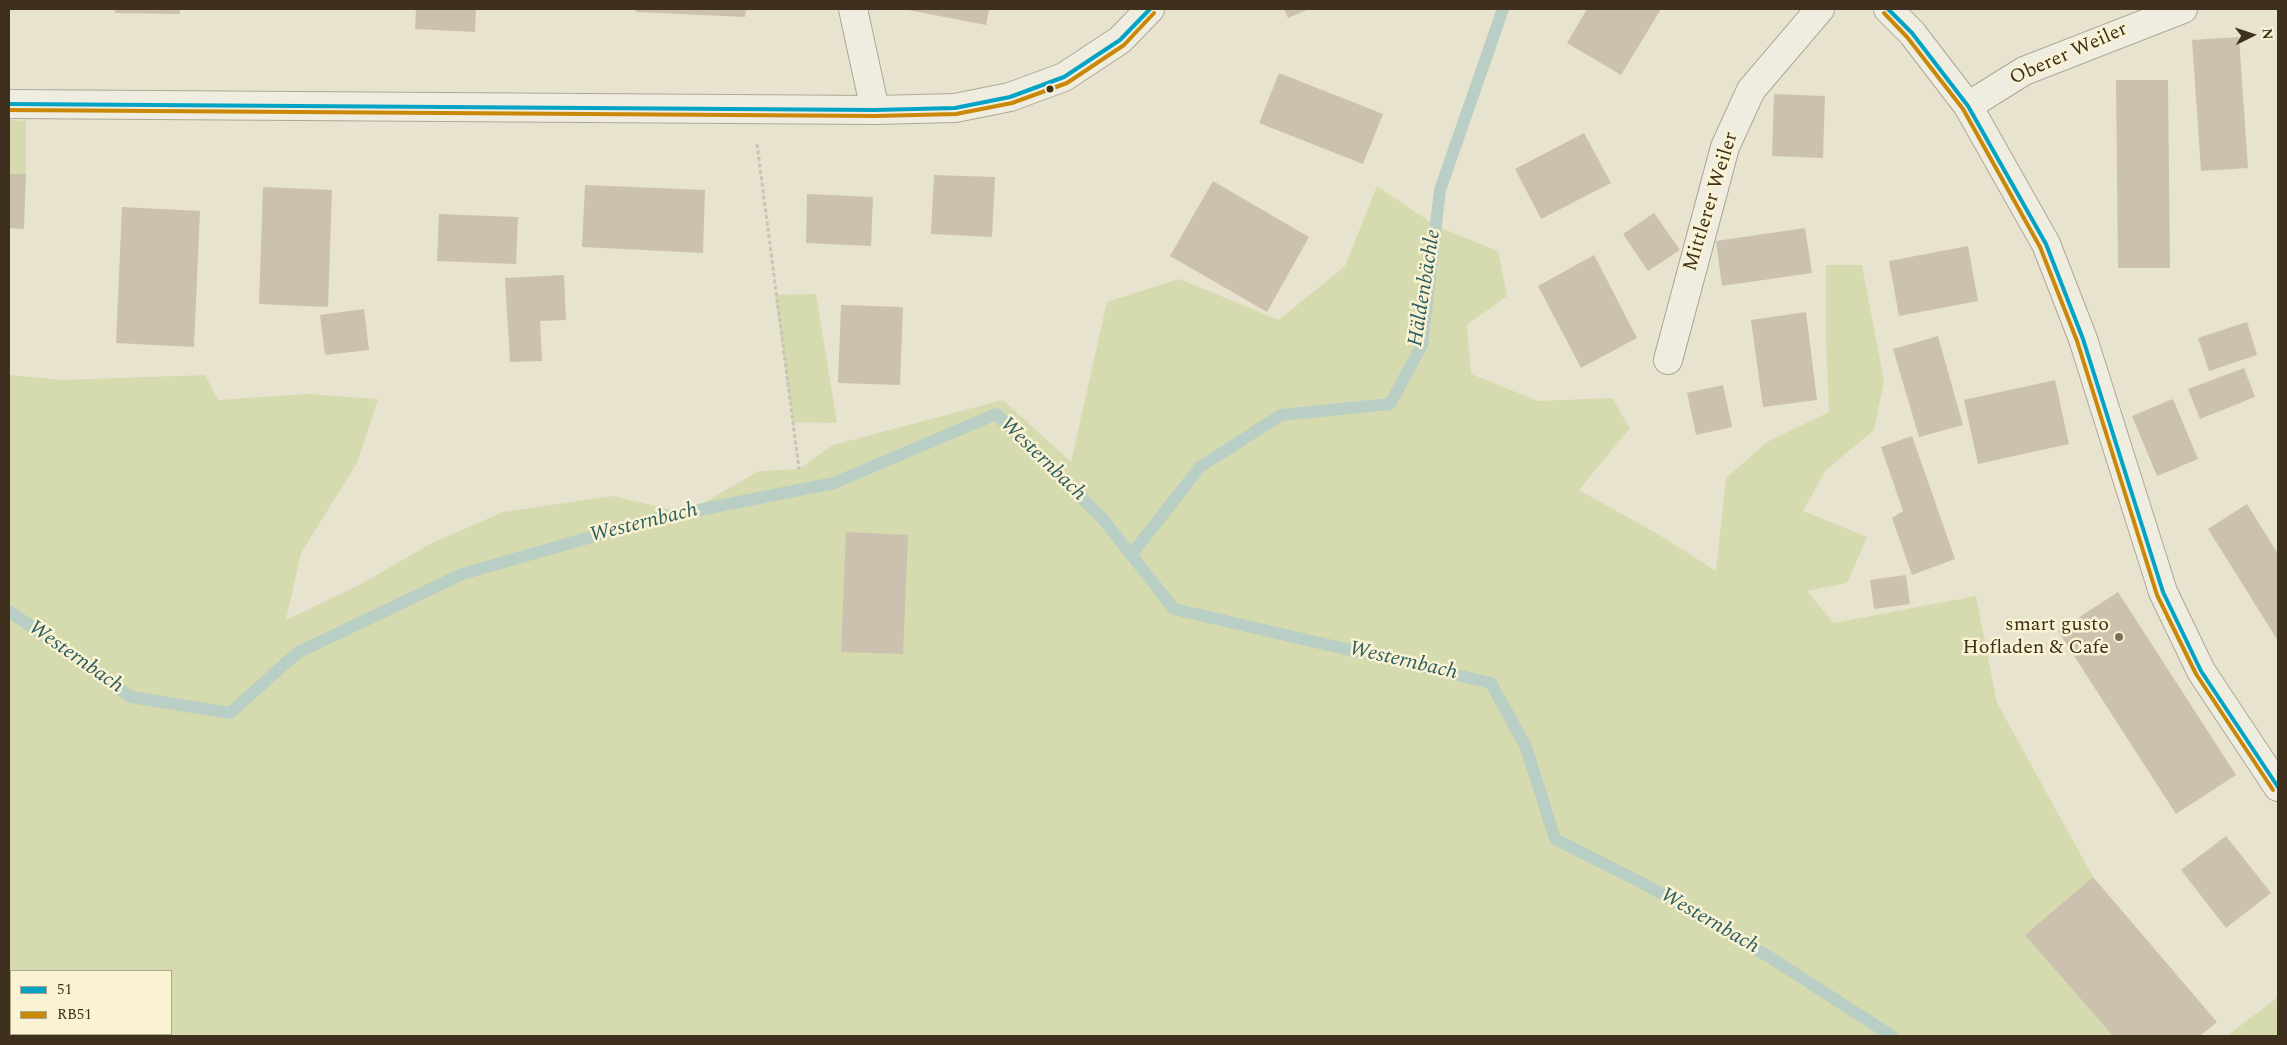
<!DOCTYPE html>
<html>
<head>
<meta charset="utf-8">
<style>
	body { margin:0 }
	#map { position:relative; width:2287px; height:1045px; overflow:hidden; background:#e8e3ce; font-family:Spectral,serif }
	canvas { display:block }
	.frame { position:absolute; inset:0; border:10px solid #3e301d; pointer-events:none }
	.legend { position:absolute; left:10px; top:970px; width:162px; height:65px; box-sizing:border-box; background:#f9f2d3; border:1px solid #aea48a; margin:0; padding:6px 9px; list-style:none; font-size:15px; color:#3e301d }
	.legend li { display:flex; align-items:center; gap:10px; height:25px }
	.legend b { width:25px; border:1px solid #aea48a }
	.north { position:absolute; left:2227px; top:10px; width:50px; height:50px; -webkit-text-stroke:4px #f9f2d3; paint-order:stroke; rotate:86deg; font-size:14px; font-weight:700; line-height:20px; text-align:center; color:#3e301d }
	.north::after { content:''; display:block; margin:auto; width:18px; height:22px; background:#3e301d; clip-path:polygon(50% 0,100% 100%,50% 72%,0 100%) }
</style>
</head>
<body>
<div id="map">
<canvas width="2287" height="1045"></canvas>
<div class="frame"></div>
<ul class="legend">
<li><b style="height:6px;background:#03a3c5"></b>51</li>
<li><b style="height:6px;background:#c98807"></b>RB51</li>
</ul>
<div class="north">N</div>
</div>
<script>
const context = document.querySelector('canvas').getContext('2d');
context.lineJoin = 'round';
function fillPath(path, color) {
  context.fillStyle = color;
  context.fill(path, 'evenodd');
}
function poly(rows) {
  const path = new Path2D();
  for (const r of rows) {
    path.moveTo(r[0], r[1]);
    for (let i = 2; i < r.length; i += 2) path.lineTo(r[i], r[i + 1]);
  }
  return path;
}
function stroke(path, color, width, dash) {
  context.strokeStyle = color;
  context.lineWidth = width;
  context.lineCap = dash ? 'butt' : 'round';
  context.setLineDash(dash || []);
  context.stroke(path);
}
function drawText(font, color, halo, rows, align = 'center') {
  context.font = font + ' Spectral,serif';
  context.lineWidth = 5;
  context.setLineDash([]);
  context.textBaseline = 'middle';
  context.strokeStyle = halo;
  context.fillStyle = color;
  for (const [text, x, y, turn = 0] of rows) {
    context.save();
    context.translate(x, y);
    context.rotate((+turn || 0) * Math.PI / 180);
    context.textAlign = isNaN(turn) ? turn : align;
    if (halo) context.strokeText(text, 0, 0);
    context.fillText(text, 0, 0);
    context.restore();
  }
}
fillPath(poly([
	[9,120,26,121,26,174,9,174],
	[1377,186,1436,226,1498,251,1507,296,1467,325,1471,374,1538,401,1612,398,1630,428,1579,490,1661,536,1716,571,1726,478,1767,442,1829,412,1826,340,1826,265,1862,265,1884,381,1874,430,1826,470,1803,511,1867,537,1847,583,1807,591,1834,623,1976,596,1997,703,2093,877,2026,935,2113,1036,9,1036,9,375,63,380,205,375,218,400,307,394,378,399,357,463,301,553,286,620,359,585,432,543,503,512,612,496,686,513,759,471,799,469,833,445,1003,400,1071,462,1107,302,1179,279,1279,320,1345,266],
	[11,971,171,971,171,1034,11,1034],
	[816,294,837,423,793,422,775,295],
	[2278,997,2278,1036,2227,1036]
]), '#d5daaf');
stroke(poly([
	[1131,555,1200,467,1281,415,1390,404,1422,345,1440,190,1503,9],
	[9,611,131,697,230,713,297,653,462,574,654,519,834,483,996,414,1102,518,1174,609,1491,683,1526,747,1555,839,1650,887,1771,958,1892,1036]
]), '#b9cec4', 12);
fillPath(poly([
	[115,9,180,9,180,14,115,13],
	[416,9,476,9,475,32,415,29],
	[637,9,746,9,745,17,636,12],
	[903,9,989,9,986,25],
	[1284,9,1309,9,1288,18],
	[1587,9,1661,9,1621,75,1567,43],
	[2239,37,2248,168,2201,171,2192,40],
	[1279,73,1383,114,1363,164,1259,123],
	[2116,80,2168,80,2170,268,2118,268],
	[1774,94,1825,96,1823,158,1772,156],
	[1584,133,1611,183,1541,219,1515,169],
	[9,174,26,174,24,229,9,228],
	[934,175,995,177,992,237,931,234],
	[1213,181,1309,237,1267,312,1170,256],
	[585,185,705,190,703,253,582,247],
	[263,187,332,190,328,307,259,304],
	[807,194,873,197,871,246,806,243],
	[122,207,200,211,194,347,116,343],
	[1654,213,1680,250,1648,271,1623,234],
	[439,214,518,217,516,264,437,261],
	[1805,228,1812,273,1722,286,1716,241],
	[1968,246,1978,301,1899,316,1889,261],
	[1594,255,1637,338,1581,368,1538,286],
	[564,275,566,320,540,321,542,361,510,362,505,278],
	[841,305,903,307,900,385,838,383],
	[364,309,369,350,325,355,320,315],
	[1806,312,1817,400,1763,407,1751,320],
	[2247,322,2257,355,2209,371,2198,338],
	[1938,336,1963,425,1919,437,1893,349],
	[2244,368,2255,397,2200,419,2188,389],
	[2055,380,2069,444,1978,464,1964,400],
	[1723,385,1732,427,1696,435,1687,393],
	[2173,399,2198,459,2157,476,2132,416],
	[1912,436,1955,559,1912,575,1892,518,1903,511,1881,447],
	[2247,504,2278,554,2278,641,2208,529],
	[846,532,908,535,903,654,841,652],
	[1906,575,1910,604,1874,609,1870,580],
	[2118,592,2236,775,2176,814,2058,631],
	[2226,836,2271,893,2226,928,2181,870],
	[2093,877,2217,1022,2200,1036,2113,1036,2025,935]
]), '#ccc1ae');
const minor = poly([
	[853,9,875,110],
	[1968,106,2024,71,2183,9],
	[1668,360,1725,147,1751,90,1820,9]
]);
const tertiary = poly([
	[1888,9,1912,33,1968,106,2046,244,2083,339,2163,592,2201,671,2278,787],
	[9,104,875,110,955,108,1010,97,1064,77,1120,40,1150,9]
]);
stroke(minor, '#ada796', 30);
stroke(tertiary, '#ada796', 30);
stroke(poly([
	[757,144,799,469]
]), '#c8c4b6', 3, [4, 2.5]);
stroke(minor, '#efece0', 28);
stroke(tertiary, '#efece0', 28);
stroke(poly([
	[1888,9,1912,33,1968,106,2046,244,2083,339,2163,592,2201,671,2278,787],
	[9,104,875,110,955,108,1010,97,1064,77,1120,40,1150,9]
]), '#03a3c5', 4);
stroke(poly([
	[1884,13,1907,37,1963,109,2040,247,2077,341,2157,595,2196,674,2273,790],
	[9,110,875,116,956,114,1012,103,1067,83,1124,45,1154,13]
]), '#c98807', 4);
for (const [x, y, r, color] of [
	[1050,89,4.5,"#3e301d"],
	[2119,637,5,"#7a6f5b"]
]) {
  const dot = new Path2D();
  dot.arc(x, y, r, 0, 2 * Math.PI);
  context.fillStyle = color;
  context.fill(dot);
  stroke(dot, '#f9f2d3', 2);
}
drawText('20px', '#3e301d', '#f9f2d3', [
	["Oberer Weiler",2069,55,-24],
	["Mittlerer Weiler",1712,202,-73]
]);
drawText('20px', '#3e301d', '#f9f2d3', [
	["smart gusto",2109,626],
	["Hofladen & Cafe",2109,649]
], 'right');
drawText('italic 21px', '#2b5d5f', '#f9f2d3', [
	["Häldenbächle",1426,288,-81],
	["Westernbach",1042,460,44],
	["Westernbach",644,524,-14],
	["Westernbach",75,658,35],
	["Westernbach",1403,662,13],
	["Westernbach",1709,922,30]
]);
</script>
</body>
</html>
